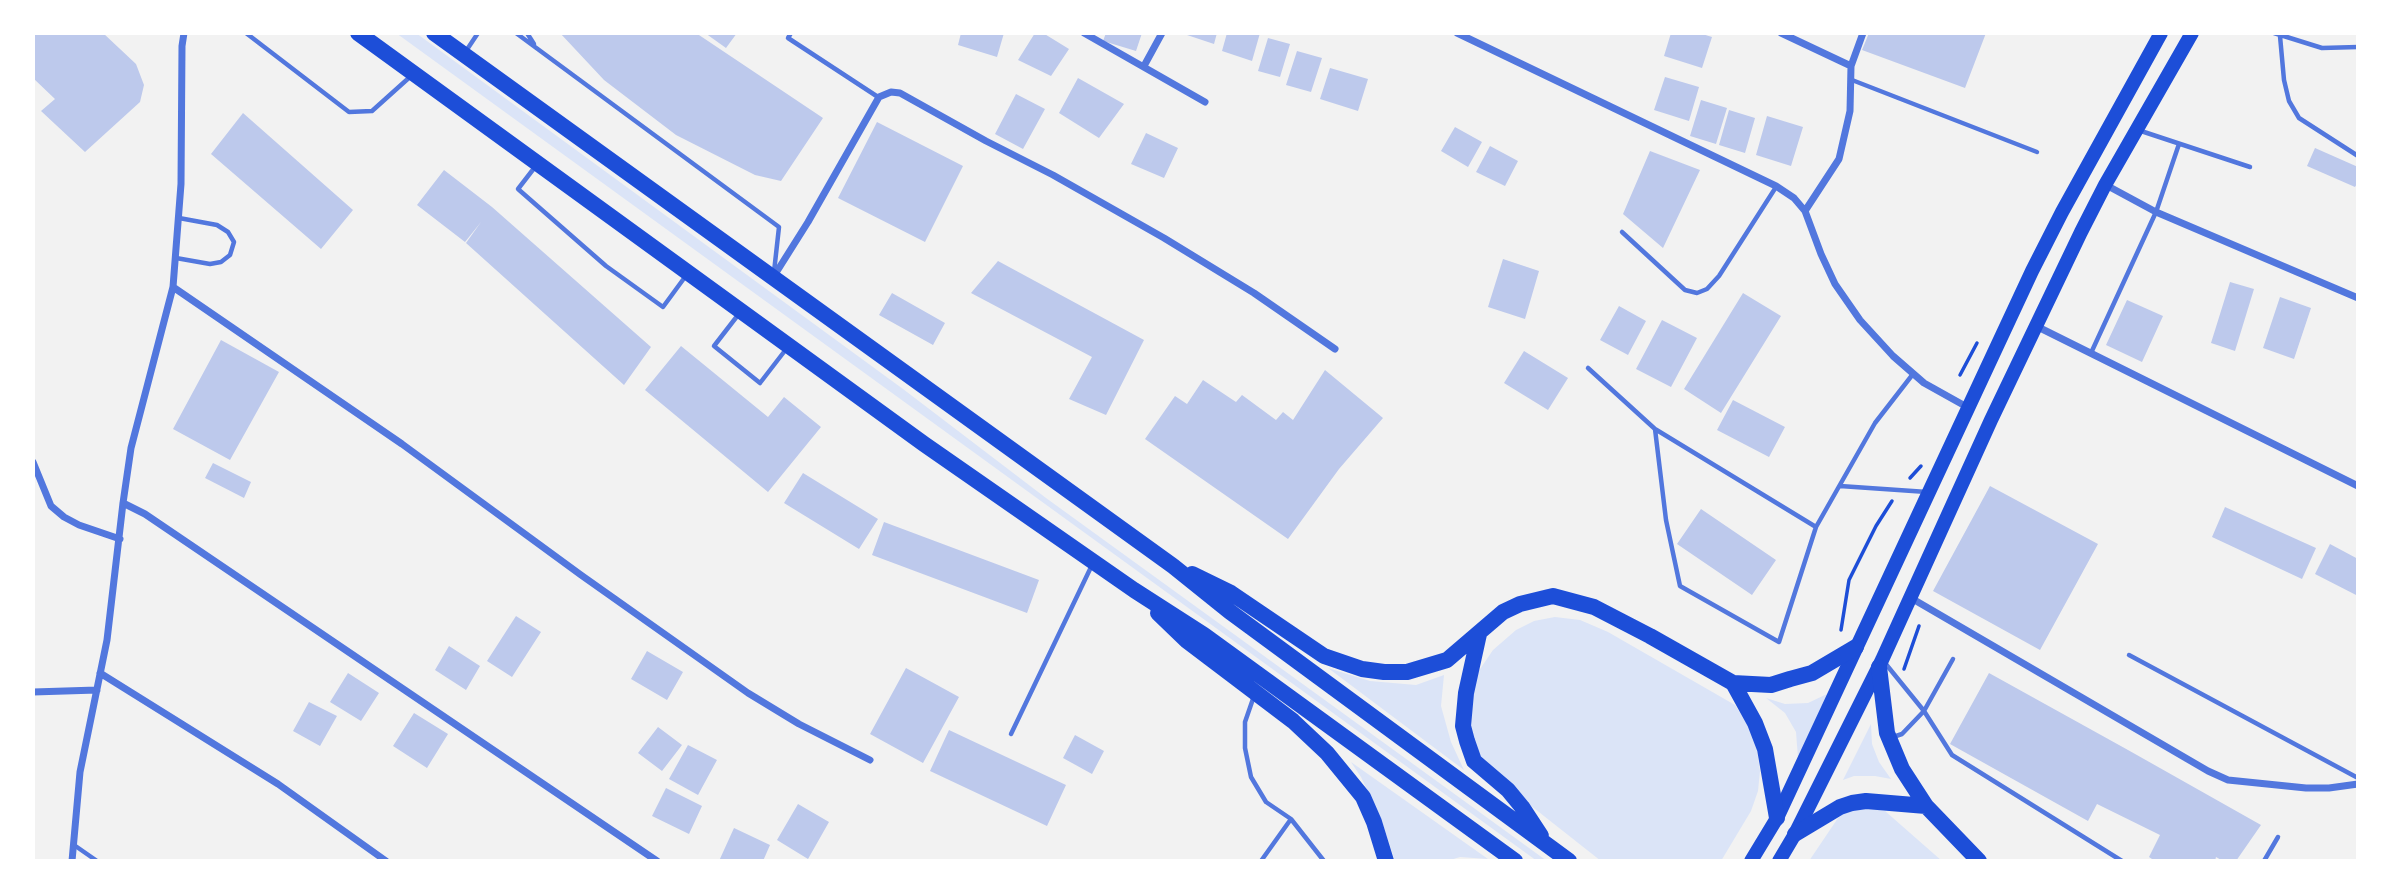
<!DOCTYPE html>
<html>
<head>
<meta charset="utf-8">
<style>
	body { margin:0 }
	#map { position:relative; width:2391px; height:894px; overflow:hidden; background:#f2f2f2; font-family:Manrope,sans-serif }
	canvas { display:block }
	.frame { position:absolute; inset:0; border:35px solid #fff; pointer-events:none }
</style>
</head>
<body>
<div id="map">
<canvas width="2391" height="894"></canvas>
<div class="frame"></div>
</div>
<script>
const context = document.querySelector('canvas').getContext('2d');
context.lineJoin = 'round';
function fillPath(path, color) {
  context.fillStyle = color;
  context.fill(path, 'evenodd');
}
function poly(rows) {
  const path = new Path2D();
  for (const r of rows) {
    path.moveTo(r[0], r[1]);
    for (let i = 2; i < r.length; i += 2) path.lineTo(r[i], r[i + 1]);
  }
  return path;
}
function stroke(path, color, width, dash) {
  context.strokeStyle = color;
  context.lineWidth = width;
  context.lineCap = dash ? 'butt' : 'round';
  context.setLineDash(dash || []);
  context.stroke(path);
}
fillPath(poly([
	[396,33,416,33,903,389,1046,498,1547,861,1537,861],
	[1555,617,1580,620,1608,632,1735,705,1751,730,1757,749,1760,771,1758,791,1751,811,1721,861,1601,861,1497,779,1478,757,1467,721,1476,675,1493,650,1516,630,1534,621],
	[1328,668,1370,681,1416,685,1444,675,1441,706,1451,742,1464,770],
	[1827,694,1814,724,1798,758,1796,732,1785,713,1766,698,1785,704,1808,703],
	[1871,724,1872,744,1879,762,1891,779,1875,776,1854,776,1843,780],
	[1351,762,1488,859,1460,857,1447,861,1395,861,1381,819,1361,777],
	[1871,808,1885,811,1942,861,1809,861,1838,818,1846,812]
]), '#dbe4f7');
fillPath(poly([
	[33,33,103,33,136,64,144,85,140,102,85,152,41,111,55,99,33,78],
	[560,33,696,33,823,118,781,181,755,175,676,135,604,80],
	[705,33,737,33,726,48],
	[961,33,1004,33,997,57,958,45],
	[1035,33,1043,33,1069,49,1051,76,1018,60],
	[1106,33,1142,33,1136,51,1103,41],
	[1181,33,1217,33,1214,44],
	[1227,33,1260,33,1252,61,1222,51],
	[1671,33,1699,33,1712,37,1702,68,1664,56],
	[1869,33,1986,33,1965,88,1862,50],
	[1268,38,1290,44,1280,77,1258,71],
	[1297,51,1322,58,1311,92,1286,85],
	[1330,68,1368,79,1358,111,1320,99],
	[1665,77,1699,87,1689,121,1654,110],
	[1078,78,1124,104,1099,138,1059,113],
	[1016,94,1045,109,1023,149,995,134],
	[1701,100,1727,108,1716,144,1690,136],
	[1729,110,1755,118,1745,153,1719,145],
	[243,113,353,210,321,249,211,154],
	[1767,116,1803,127,1791,166,1756,155],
	[877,122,963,166,925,242,838,198],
	[1455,127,1482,142,1468,167,1441,151],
	[1146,133,1178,148,1164,178,1131,164],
	[1490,146,1518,161,1505,186,1476,172],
	[2315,148,2358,167,2358,182,2355,187,2307,166],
	[1650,151,1700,170,1663,248,1623,214],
	[444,170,492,207,651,347,624,385,466,243,481,222,465,242,417,205],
	[1503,259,1539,271,1525,319,1488,307],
	[998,261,1144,340,1106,415,1069,399,1092,357,971,293],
	[2230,282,2254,289,2235,351,2211,343],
	[892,293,945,323,933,345,879,315],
	[1743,293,1781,316,1721,413,1684,389],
	[2280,297,2311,308,2294,359,2263,348],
	[2127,300,2163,316,2142,362,2106,345],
	[1619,306,1646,321,1628,355,1600,340],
	[1662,320,1697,338,1671,387,1636,369],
	[221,340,279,372,230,460,173,429],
	[681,346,768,417,784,397,821,427,768,492,645,390],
	[1524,351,1568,378,1548,410,1504,383],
	[1325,370,1383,418,1339,469,1288,539,1145,439,1175,396,1187,404,1203,380,1236,402,1242,395,1276,420,1283,412,1293,420],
	[1733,400,1785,427,1769,457,1717,430],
	[213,463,251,482,244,498,205,478],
	[803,473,878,519,859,549,784,503],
	[1990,486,2098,544,2040,650,1933,591],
	[2225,507,2316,548,2302,579,2212,537],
	[1701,509,1776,560,1752,595,1677,544],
	[884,522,1039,580,1027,613,872,555],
	[2330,544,2358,559,2358,596,2315,574],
	[516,616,541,632,512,677,487,661],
	[449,646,480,666,466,690,435,670],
	[647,651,683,672,667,700,631,679],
	[906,668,959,697,923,763,870,734],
	[348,673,379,693,361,721,330,702],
	[1989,673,2128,750,2261,825,2236,861,2223,861,2216,857,2215,861,2155,861,2149,857,2160,835,2097,804,2088,821,1950,744],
	[309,702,337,716,320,746,293,731],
	[414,713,448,734,427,768,393,746],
	[658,727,682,745,662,771,638,753],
	[949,730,1066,785,1047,826,930,771],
	[1075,735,1104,751,1092,774,1063,758],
	[688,745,717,760,698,795,669,779],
	[666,788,702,806,689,834,652,816],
	[798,804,829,822,808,859,777,840],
	[734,828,770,845,763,861,719,861]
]), '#bdc9ec');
stroke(poly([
	[1960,375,1977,343],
	[1910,478,1921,466],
	[1841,630,1849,580,1876,526,1892,501],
	[1904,669,1919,626]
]), '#1d4ed8', 3.5);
stroke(poly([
	[246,33,349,112,372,111,411,76],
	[516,33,779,227,774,272],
	[527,33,534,44],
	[791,33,788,38,878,97],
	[2274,33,2322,48,2358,47],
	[2280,36,2284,80,2289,101,2299,118,2358,156],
	[466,51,478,33],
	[1852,80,2037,152],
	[2141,131,2250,167],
	[535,167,518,189,606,266,663,307,685,277],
	[1622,232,1685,290,1697,293,1707,289,1719,276,1776,187],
	[176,258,210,264,221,262,230,255,234,242,228,232,217,225,179,218],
	[738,315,714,346,760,383,787,348],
	[2091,353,2156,212,2179,144],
	[1588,368,1655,429,1816,527,1875,423,1913,374],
	[1655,429,1666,520,1680,586,1779,642,1816,527],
	[1840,486,1927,492],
	[2129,655,2358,778],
	[1885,663,1924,711,1953,659],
	[1254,696,1245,722,1245,748,1251,777,1266,802,1291,819,1324,861],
	[1011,734,1092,565],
	[1893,737,1902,734,1924,711,1952,755,2122,861],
	[74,845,97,861],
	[1261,861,1291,819],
	[2264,861,2278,837]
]), '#5277de', 4.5);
stroke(poly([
	[1084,33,1205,102],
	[1457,33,1776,186,1794,198,1805,211,1821,254,1835,284,1860,320,1893,356,1924,383,1967,407],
	[1781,33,1851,66],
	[1144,66,1162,33],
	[2106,185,2156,212,2358,298],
	[1805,211,1839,159,1850,111,1851,66,1863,33],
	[774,276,808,222,879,97,891,92,900,93,986,141,1053,175,1164,238,1254,293,1335,349],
	[173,287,402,444,581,575,748,693,799,724,870,760],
	[2036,326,2358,486],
	[33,462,51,506,64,517,79,525,120,539],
	[123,503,145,514,657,861],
	[1911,598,2208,771,2228,780,2306,788,2329,788,2358,784],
	[100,673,278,784,386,861],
	[33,692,97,690],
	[72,861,80,772,107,640,123,503,131,448,173,287,181,184,182,46,184,33]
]), '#5277de', 7);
stroke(poly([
	[1751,861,1777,818,2032,271,2062,212,2161,33],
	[1779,861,1795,834,1882,660,1991,420,2081,232,2105,185,2192,33]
]), '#1d4ed8', 14);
stroke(poly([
	[358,33,924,444,1134,590,1204,635,1515,861],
	[434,33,1173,566,1229,611,1569,861],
	[1192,574,1231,593,1324,656,1362,669,1384,672,1407,672,1447,660,1503,612,1520,604,1553,596,1594,607,1650,636,1733,683,1771,685,1790,679,1812,673,1856,647],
	[1158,613,1186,640,1293,721,1327,753,1363,797,1374,822,1386,861],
	[1479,634,1466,693,1463,726,1467,741,1474,761,1508,790,1522,807,1541,836],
	[1879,667,1887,733,1902,769,1926,806,1979,861],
	[1733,683,1755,723,1765,749,1777,818],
	[1795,834,1840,807,1852,803,1866,801,1926,806]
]), '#1d4ed8', 16);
</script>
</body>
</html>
